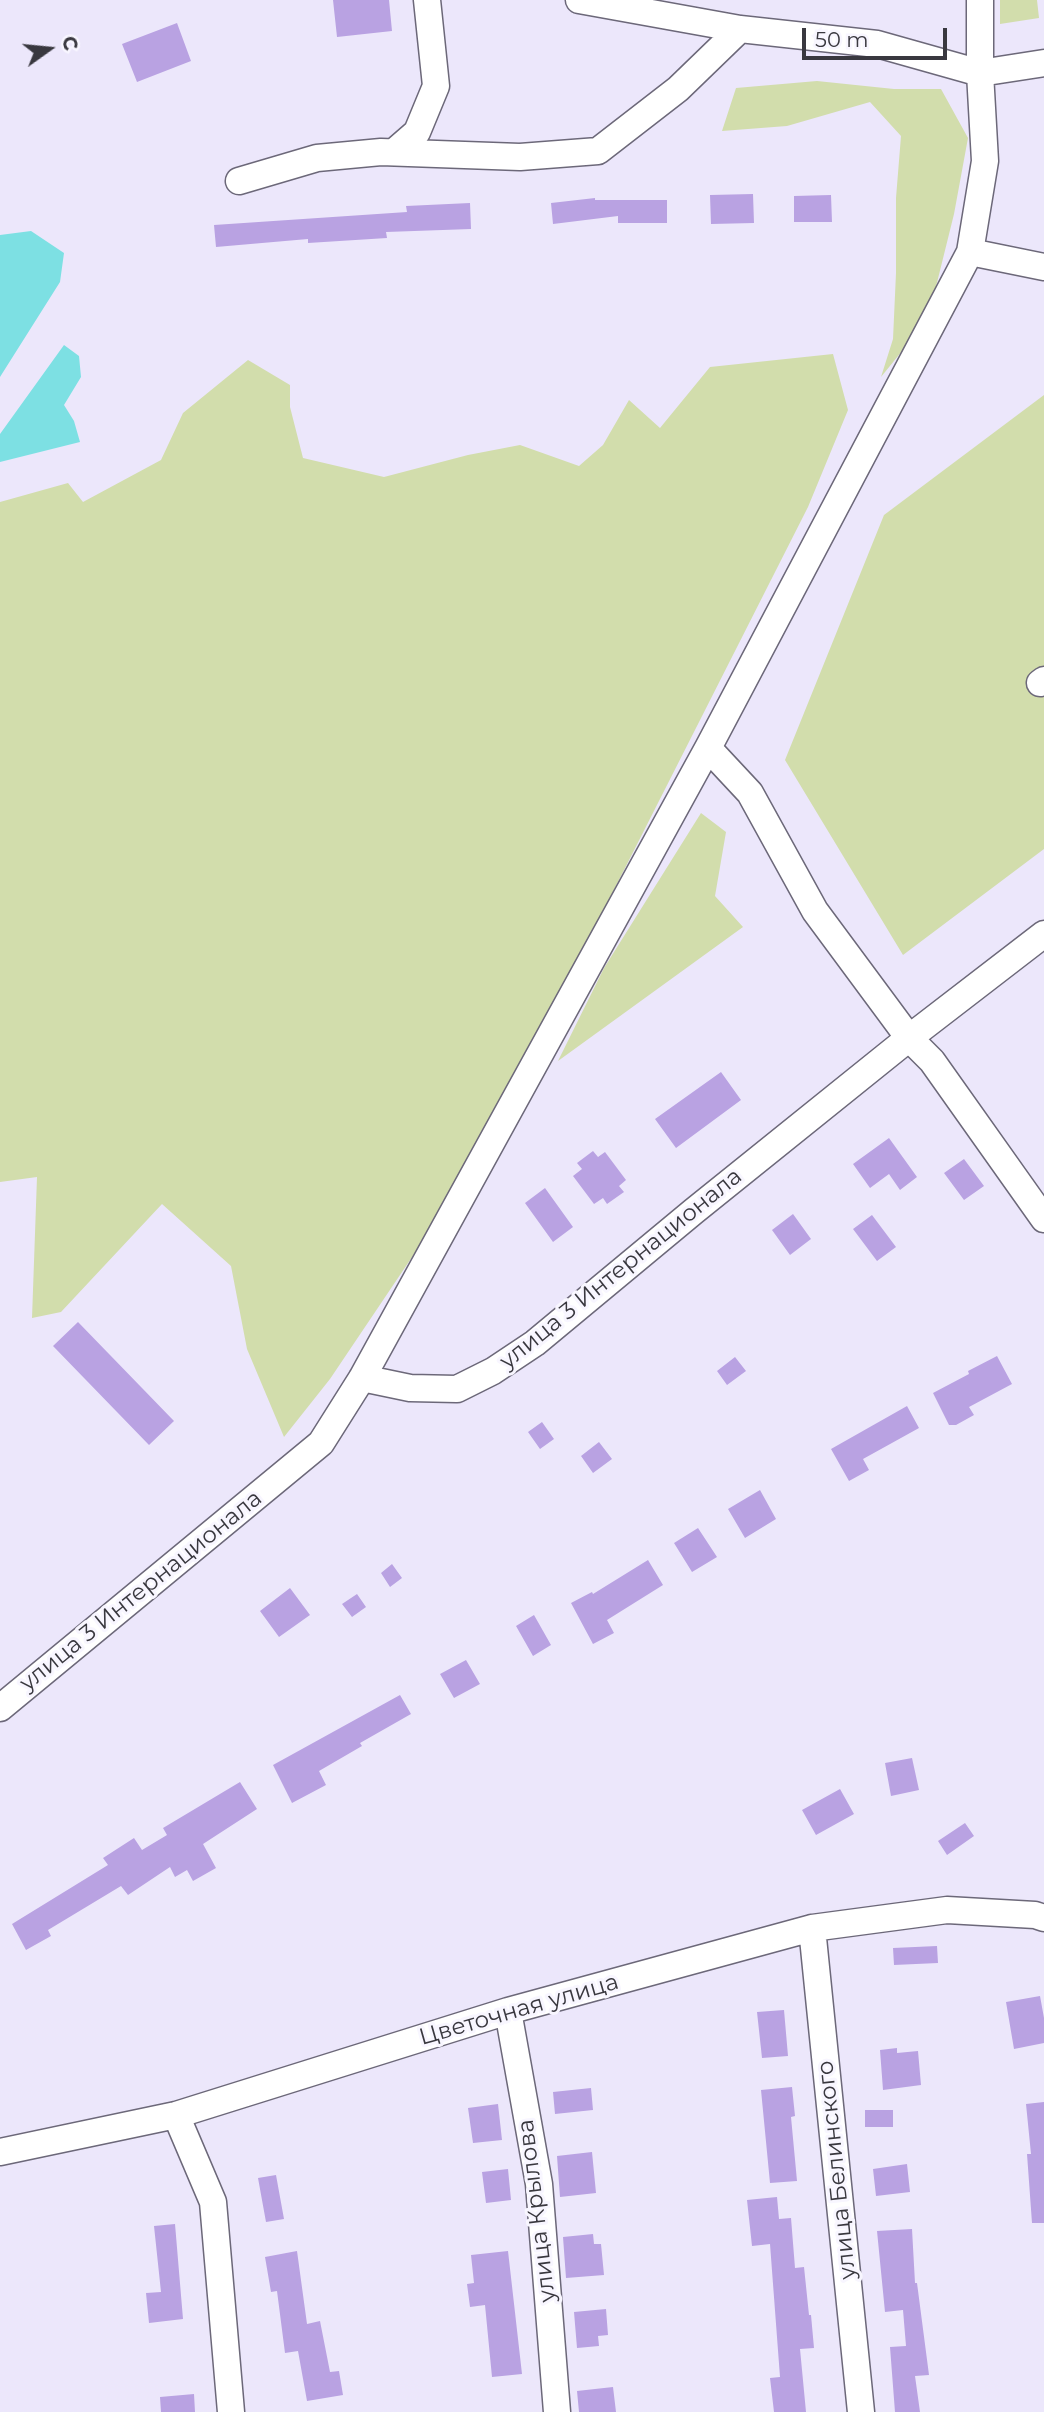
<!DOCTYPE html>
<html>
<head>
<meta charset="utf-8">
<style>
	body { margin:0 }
	#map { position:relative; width:1044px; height:2412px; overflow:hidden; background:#ece7fb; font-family:Montserrat,sans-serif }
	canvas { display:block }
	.north { position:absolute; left:14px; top:14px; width:70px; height:70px; -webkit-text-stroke:5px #f8f6ff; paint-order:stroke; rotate:75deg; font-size:19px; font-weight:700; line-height:28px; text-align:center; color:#39383f }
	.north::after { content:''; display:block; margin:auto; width:24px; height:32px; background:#39383f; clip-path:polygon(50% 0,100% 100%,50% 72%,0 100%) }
	.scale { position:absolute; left:802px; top:28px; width:145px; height:32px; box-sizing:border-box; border:4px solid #39383f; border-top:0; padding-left:9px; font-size:21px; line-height:24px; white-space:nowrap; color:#39383f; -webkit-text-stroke:5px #f8f6ff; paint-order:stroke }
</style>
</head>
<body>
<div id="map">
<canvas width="1044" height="2412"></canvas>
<div class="north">С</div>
<div class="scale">50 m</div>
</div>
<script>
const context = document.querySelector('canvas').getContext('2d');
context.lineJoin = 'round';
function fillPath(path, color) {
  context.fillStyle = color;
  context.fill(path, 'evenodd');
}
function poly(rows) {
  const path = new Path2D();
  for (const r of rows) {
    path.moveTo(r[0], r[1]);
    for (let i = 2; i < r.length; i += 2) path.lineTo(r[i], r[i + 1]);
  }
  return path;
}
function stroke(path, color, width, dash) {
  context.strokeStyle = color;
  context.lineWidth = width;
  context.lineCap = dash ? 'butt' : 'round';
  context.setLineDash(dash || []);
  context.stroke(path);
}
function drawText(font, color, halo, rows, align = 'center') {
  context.font = font + ' Montserrat,sans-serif';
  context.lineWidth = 6;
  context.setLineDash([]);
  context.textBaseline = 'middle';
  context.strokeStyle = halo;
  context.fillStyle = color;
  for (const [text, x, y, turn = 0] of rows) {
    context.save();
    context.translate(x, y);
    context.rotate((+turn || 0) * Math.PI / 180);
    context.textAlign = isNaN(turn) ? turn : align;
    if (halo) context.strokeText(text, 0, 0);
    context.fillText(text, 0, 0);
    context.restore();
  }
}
fillPath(poly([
	[1000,0,1037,0,1039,18,1000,24],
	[817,81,894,89,941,89,968,138,954,214,928,319,881,377,893,339,896,273,896,198,901,136,870,102,787,126,722,131,736,88],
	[833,354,848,410,808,507,476,1162,330,1379,284,1437,247,1349,231,1266,162,1204,61,1312,32,1318,37,1177,0,1182,0,502,68,483,83,502,161,460,183,413,248,360,290,385,290,407,303,458,384,477,468,455,520,445,579,466,603,445,629,400,660,428,710,367],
	[1044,395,1044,849,903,955,785,760,884,515],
	[701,813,726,832,715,896,743,927,558,1061,604,968]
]), '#d2ddac');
fillPath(poly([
	[31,231,64,253,60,282,0,377,0,235],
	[64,345,79,356,81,377,64,405,74,421,80,442,0,462,0,434]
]), '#7de0e3');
fillPath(poly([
	[333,0,389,0,392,31,337,37],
	[177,23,191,61,137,82,122,44],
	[753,194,754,223,711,224,710,195],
	[831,195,832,222,794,222,794,196],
	[595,198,595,200,667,200,667,223,618,223,618,216,553,224,551,203],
	[470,203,471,229,386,232,387,238,308,243,308,239,216,247,214,225,407,212,406,206],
	[721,1072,741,1100,676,1148,655,1119],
	[889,1138,917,1177,900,1190,889,1174,870,1188,853,1164],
	[593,1151,598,1157,605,1152,626,1180,619,1186,624,1192,607,1204,603,1198,594,1204,573,1176,582,1169,577,1163],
	[964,1159,984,1186,964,1200,944,1173],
	[545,1188,573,1227,553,1242,525,1203],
	[793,1214,811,1239,790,1255,772,1230],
	[872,1215,896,1247,877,1261,853,1229],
	[78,1322,174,1421,149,1445,53,1346],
	[997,1356,1012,1384,969,1407,974,1415,956,1425,949,1425,933,1393,969,1374,968,1371],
	[735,1357,746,1371,727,1385,717,1371],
	[907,1406,919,1428,863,1459,869,1470,849,1481,831,1449],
	[542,1422,554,1439,540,1449,528,1432],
	[599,1442,612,1459,593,1473,581,1456],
	[760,1490,776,1519,745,1538,728,1509],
	[698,1528,717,1557,692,1572,674,1543],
	[648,1560,663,1585,607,1620,614,1633,593,1644,571,1603,592,1592,593,1594],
	[392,1564,402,1578,390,1587,381,1573],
	[290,1588,310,1615,279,1637,260,1611],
	[357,1594,366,1607,352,1617,342,1604],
	[534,1615,551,1645,533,1656,516,1626],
	[466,1660,480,1684,454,1698,440,1674],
	[400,1695,411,1714,360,1743,362,1746,319,1771,326,1785,292,1803,273,1765],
	[912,1758,919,1790,891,1796,885,1763],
	[240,1782,257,1809,203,1844,216,1868,193,1881,187,1870,175,1877,170,1867,128,1895,121,1886,48,1930,51,1936,26,1950,12,1924,108,1865,103,1858,134,1838,142,1850,167,1835,163,1828],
	[840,1789,854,1814,816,1835,802,1810],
	[965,1823,974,1836,947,1855,938,1841],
	[937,1946,938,1963,894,1965,893,1948],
	[1040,1996,1044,2018,1044,2043,1014,2049,1006,2002],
	[784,2010,788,2056,762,2058,757,2012],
	[897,2048,897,2053,918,2051,921,2085,883,2090,880,2050],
	[792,2087,795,2116,791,2117,797,2181,770,2183,761,2090],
	[591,2088,593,2110,555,2114,553,2092],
	[1044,2102,1044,2223,1032,2223,1027,2154,1031,2154,1026,2104],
	[498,2104,502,2140,473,2143,468,2108],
	[865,2110,893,2110,893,2127,865,2127],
	[592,2152,596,2193,560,2197,557,2156],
	[907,2164,910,2192,876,2196,873,2169],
	[508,2169,511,2200,486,2203,482,2172],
	[276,2175,284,2219,266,2222,258,2178],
	[777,2197,779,2219,791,2218,795,2268,804,2267,809,2315,811,2315,814,2348,800,2349,806,2412,774,2412,770,2378,780,2377,770,2244,752,2246,747,2200],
	[175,2224,183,2319,149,2323,146,2293,161,2292,154,2226],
	[912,2229,915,2283,917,2283,929,2375,915,2376,920,2412,895,2412,890,2347,906,2346,903,2310,885,2312,877,2231],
	[593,2234,594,2244,601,2244,604,2275,566,2278,563,2237],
	[297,2251,307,2324,320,2321,330,2372,339,2371,343,2395,307,2401,298,2351,285,2353,277,2291,271,2292,265,2257],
	[508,2251,522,2374,492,2377,485,2305,470,2307,467,2284,474,2283,471,2255],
	[606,2309,608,2335,598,2336,599,2346,577,2348,574,2312],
	[613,2387,616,2412,579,2412,577,2391],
	[194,2394,195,2412,161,2412,160,2397]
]), '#b9a2e2');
const minor = poly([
	[579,0,740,29,877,44,980,73,1044,63],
	[394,152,417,132,436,86,427,0],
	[239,181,317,158,381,152,520,157,598,151,678,89,740,29],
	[970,252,1044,267],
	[1040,683,1044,680],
	[708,748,750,793,815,911,909,1038,932,1061,1044,1219],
	[362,1378,410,1388,457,1389,493,1371,535,1343,694,1211,909,1038,1044,934],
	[0,1708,321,1443,362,1378,708,748,970,252,985,161,980,73,980,0],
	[812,1928,861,2412],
	[508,2011,539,2184,557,2412],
	[176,2115,213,2202,231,2412],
	[0,2152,176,2115,508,2011,812,1928,947,1910,1035,1915,1044,1918]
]);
stroke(minor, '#6c6879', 29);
stroke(minor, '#fff', 26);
drawText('23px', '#39383f', '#f8f6ff', [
	["улица 3 Интернационала",621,1269,-39],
	["улица 3 Интернационала",141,1591,-39],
	["Цветочная улица",519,2010,-16],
	["улица Белинского",837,2170,-96],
	["улица Крылова",537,2211,-97]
]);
</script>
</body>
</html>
